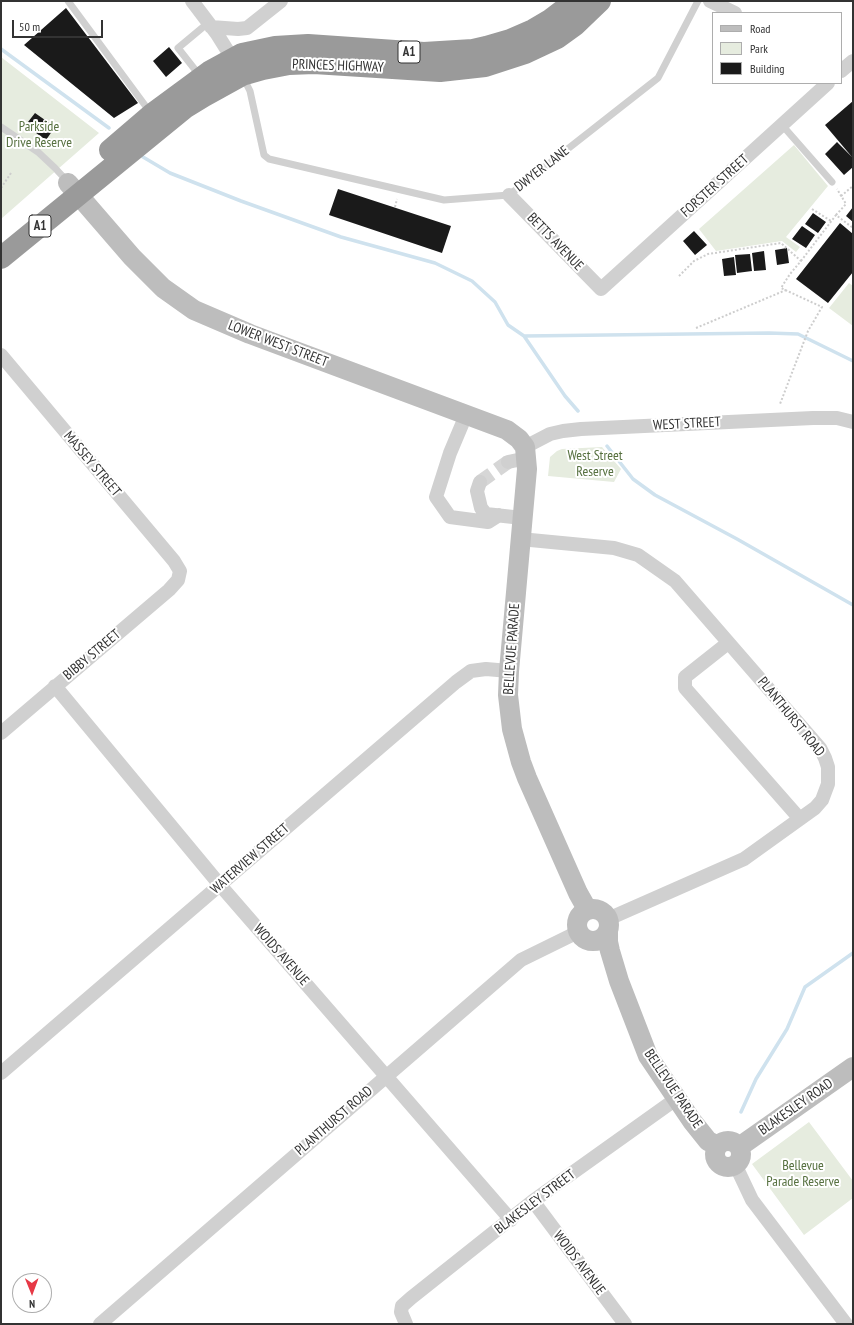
<!DOCTYPE html>
<html>
<head>
<meta charset="utf-8">
<style>
	body { margin:0 }
	#map { position:relative; width:854px; height:1325px; overflow:hidden; background:#fff; font-family:"PT Sans Narrow",sans-serif }
	canvas { display:block }
	.frame { position:absolute; inset:0; border:2px solid #333; pointer-events:none }
	.legend { position:absolute; left:712px; top:12px; width:130px; height:72px; box-sizing:border-box; background:#fff; border:1px solid #adadad; margin:0; padding:5px 7px; list-style:none; font-size:12px; color:#333 }
	.legend li { display:flex; align-items:center; gap:8px; height:20px }
	.legend b { width:20px; border:1px solid #adadad }
	.north { position:absolute; left:12px; top:1273px; width:40px; height:40px; box-sizing:border-box; background:#fff; border:1px solid #adadad; border-radius:50%; rotate:179deg; font-size:11px; font-weight:700; line-height:16px; text-align:center; color:#333 }
	.north::after { content:''; display:block; margin:auto; width:14px; height:18px; background:#e63946; clip-path:polygon(50% 0,100% 100%,50% 72%,0 100%) }
	.scale { position:absolute; left:12px; top:20px; width:91px; height:18px; box-sizing:border-box; border:2px solid #333; border-top:0; padding-left:5px; font-size:12px; line-height:14px; white-space:nowrap; color:#333; -webkit-text-stroke:3px #fff; paint-order:stroke }
</style>
</head>
<body>
<div id="map">
<canvas width="854" height="1325"></canvas>
<div class="frame"></div>
<ul class="legend">
<li><b style="height:5px;background:#bdbdbd"></b>Road</li>
<li><b style="height:11px;background:#e6ecdf"></b>Park</li>
<li><b style="height:11px;background:#1a1a1a"></b>Building</li>
</ul>
<div class="north">N</div>
<div class="scale">50 m</div>
</div>
<script>
const context = document.querySelector('canvas').getContext('2d');
context.lineJoin = 'round';
function fillPath(path, color) {
  context.fillStyle = color;
  context.fill(path, 'evenodd');
}
function poly(rows) {
  const path = new Path2D();
  for (const r of rows) {
    if (r.length === 3) {
      path.moveTo(r[0] + r[2], r[1]);
      path.arc(r[0], r[1], r[2], 0, 2 * Math.PI);
      continue;
    }
    path.moveTo(r[0], r[1]);
    for (let i = 2; i < r.length; i += 2) path.lineTo(r[i], r[i + 1]);
  }
  return path;
}
function stroke(path, color, width, dash) {
  context.strokeStyle = color;
  context.lineWidth = width;
  context.lineCap = dash ? 'butt' : 'round';
  context.setLineDash(dash || []);
  context.stroke(path);
}
function drawText(font, color, halo, rows, align = 'center') {
  context.font = font + ' "PT Sans Narrow",sans-serif';
  context.lineWidth = 4;
  context.setLineDash([]);
  context.textBaseline = 'middle';
  context.strokeStyle = halo;
  context.fillStyle = color;
  for (const [text, x, y, turn = 0] of rows) {
    context.save();
    context.translate(x, y);
    context.rotate((+turn || 0) * Math.PI / 180);
    context.textAlign = isNaN(turn) ? turn : align;
    if (halo) context.strokeText(text, 0, 0);
    context.fillText(text, 0, 0);
    context.restore();
  }
}
fillPath(poly([
	[1,57,99,133,1,219],
	[794,145,828,186,786,237,800,247,796,252,782,241,716,251,699,229],
	[849,283,853,286,853,326,829,308],
	[602,447,621,469,614,482,548,476,550,457,557,451,562,449],
	[809,1122,853,1181,853,1198,804,1235,752,1164]
]), '#e6ecdf');
stroke(poly([
	[1,49,109,128],
	[143,157,170,173,241,201,341,237,435,263,472,281,495,302,508,325,524,336,565,396,578,411],
	[524,336,769,333,798,334,853,361],
	[607,446,633,479,655,495,737,539,853,605],
	[741,1112,756,1079,787,1029,805,987,853,953]
]), '#cfe2ee', 3.5);
fillPath(poly([
	[66,8,138,103,114,118,24,45],
	[169,47,182,63,166,77,153,61],
	[853,101,853,167,844,175,825,154,837,142,852,157,825,125],
	[35,113,55,127,46,140,29,128,31,124,28,122],
	[338,189,451,226,442,253,329,215],
	[853,207,853,222,846,216],
	[813,213,826,222,818,233,805,224],
	[840,223,853,234,853,272,828,303,796,279],
	[802,226,815,235,806,248,792,239],
	[694,231,707,245,695,255,683,241],
	[787,248,789,263,777,265,775,250],
	[764,251,766,270,754,271,752,253],
	[750,254,752,271,737,273,735,255],
	[734,257,736,275,724,276,722,259]
]), '#1a1a1a');
stroke(poly([
	[480,482,508,462]
]), '#d6d6d6', 14, [14, 7]);
stroke(poly([
	[1,188,11,173],
	[841,196,853,186],
	[395,207,397,199],
	[812,209,831,221],
	[836,215,846,204,837,189],
	[801,261,836,215,853,228],
	[679,276,694,261,708,254,781,243,801,261,790,274,781,288,822,307,808,331,780,404],
	[696,328,786,290]
]), '#cdcdcd', 2, [2, 2]);
stroke(poly([
	[68,1,150,112],
	[200,76,178,48,208,23],
	[243,77,250,91,264,155,269,159,444,200,509,195,658,78,698,1],
	[782,125,832,182],
	[1,127,38,152,55,168,67,181]
]), '#d0d0d0', 7);
stroke(poly([
	[192,1,217,34,237,66],
	[710,1,735,13],
	[211,27,238,29,247,28,281,1],
	[841,71,853,61],
	[509,195,601,289,828,83],
	[1,355,174,561,180,571,178,580,169,590,1,733],
	[466,415,450,453,436,497,450,517,488,522,499,515],
	[525,447,550,434,563,431,581,429,813,418,837,418,853,422],
	[508,462,527,458],
	[480,482,477,491,481,508,486,514,522,518],
	[520,539,614,548,638,555,675,581,820,748,825,758,828,767,828,784,822,800,815,808,744,859,608,919],
	[728,643,685,677,685,688,800,819],
	[55,686,220,885,511,1220],
	[1,1073,456,682,471,671,486,669,509,671],
	[735,1164,752,1200,846,1324],
	[533,1201,625,1324],
	[100,1324,521,960,578,932],
	[406,1324,401,1312,402,1306,411,1298,533,1201,676,1099]
]), '#d0d0d0', 14);
stroke(poly([
	[68,183,132,257,163,288,194,310,250,334,507,430,519,439,525,447,527,469,509,671,508,695,512,729,521,762,527,778,578,893,587,909],
	[593,925,16],
	[608,930,608,942,610,951,619,981,648,1056,692,1121,708,1141,718,1146],
	[728,1154,13],
	[739,1147,853,1067]
]), '#bdbdbd', 20);
stroke(poly([
	[110,150,152,114,209,72,242,54,275,47,308,45,424,53,473,50,486,47,510,40,533,30,550,20,575,1],
	[1,258,186,107,204,96,242,75,263,69,289,64,314,63,440,71,485,66,525,53,557,38,575,25,600,1]
]), '#9a9a9a', 22);
for (const [x, y, w] of [
	[409,52,22],
	[40,226,22]
]) {
  const box = new Path2D();
  box.roundRect(x - w / 2, y - 11, w, 22, 3);
  context.fillStyle = '#fff';
  context.fill(box);
  stroke(box, '#333', 1);
}
drawText('bold 13px', '#333', null, [
	["A1",409,52],
	["A1",40,226]
]);
drawText('14px', '#333', '#fff', [
	["PRINCES HIGHWAY",338,66,2],
	["DWYER LANE",542,169,-38],
	["FORSTER STREET",715,186,-42],
	["BETTS AVENUE",555,242,46],
	["LOWER WEST STREET",278,344,21],
	["WEST STREET",687,424,-3],
	["MASSEY STREET",92,464,50],
	["BELLEVUE PARADE",512,649,-86],
	["BIBBY STREET",92,655,-40],
	["PLANTHURST ROAD",791,717,51],
	["WATERVIEW STREET",250,859,-41],
	["WOIDS AVENUE",281,955,49],
	["BELLEVUE PARADE",673,1089,56],
	["BLAKESLEY ROAD",796,1107,-35],
	["PLANTHURST ROAD",334,1121,-41],
	["BLAKESLEY STREET",535,1202,-37],
	["WOIDS AVENUE",579,1263,53]
]);
drawText('14px', '#56703f', '#fff', [
	["Parkside",39,127],
	["Drive Reserve",39,143],
	["West Street",595,456],
	["Reserve",595,472],
	["Bellevue",803,1166],
	["Parade Reserve",803,1182]
]);
</script>
</body>
</html>
